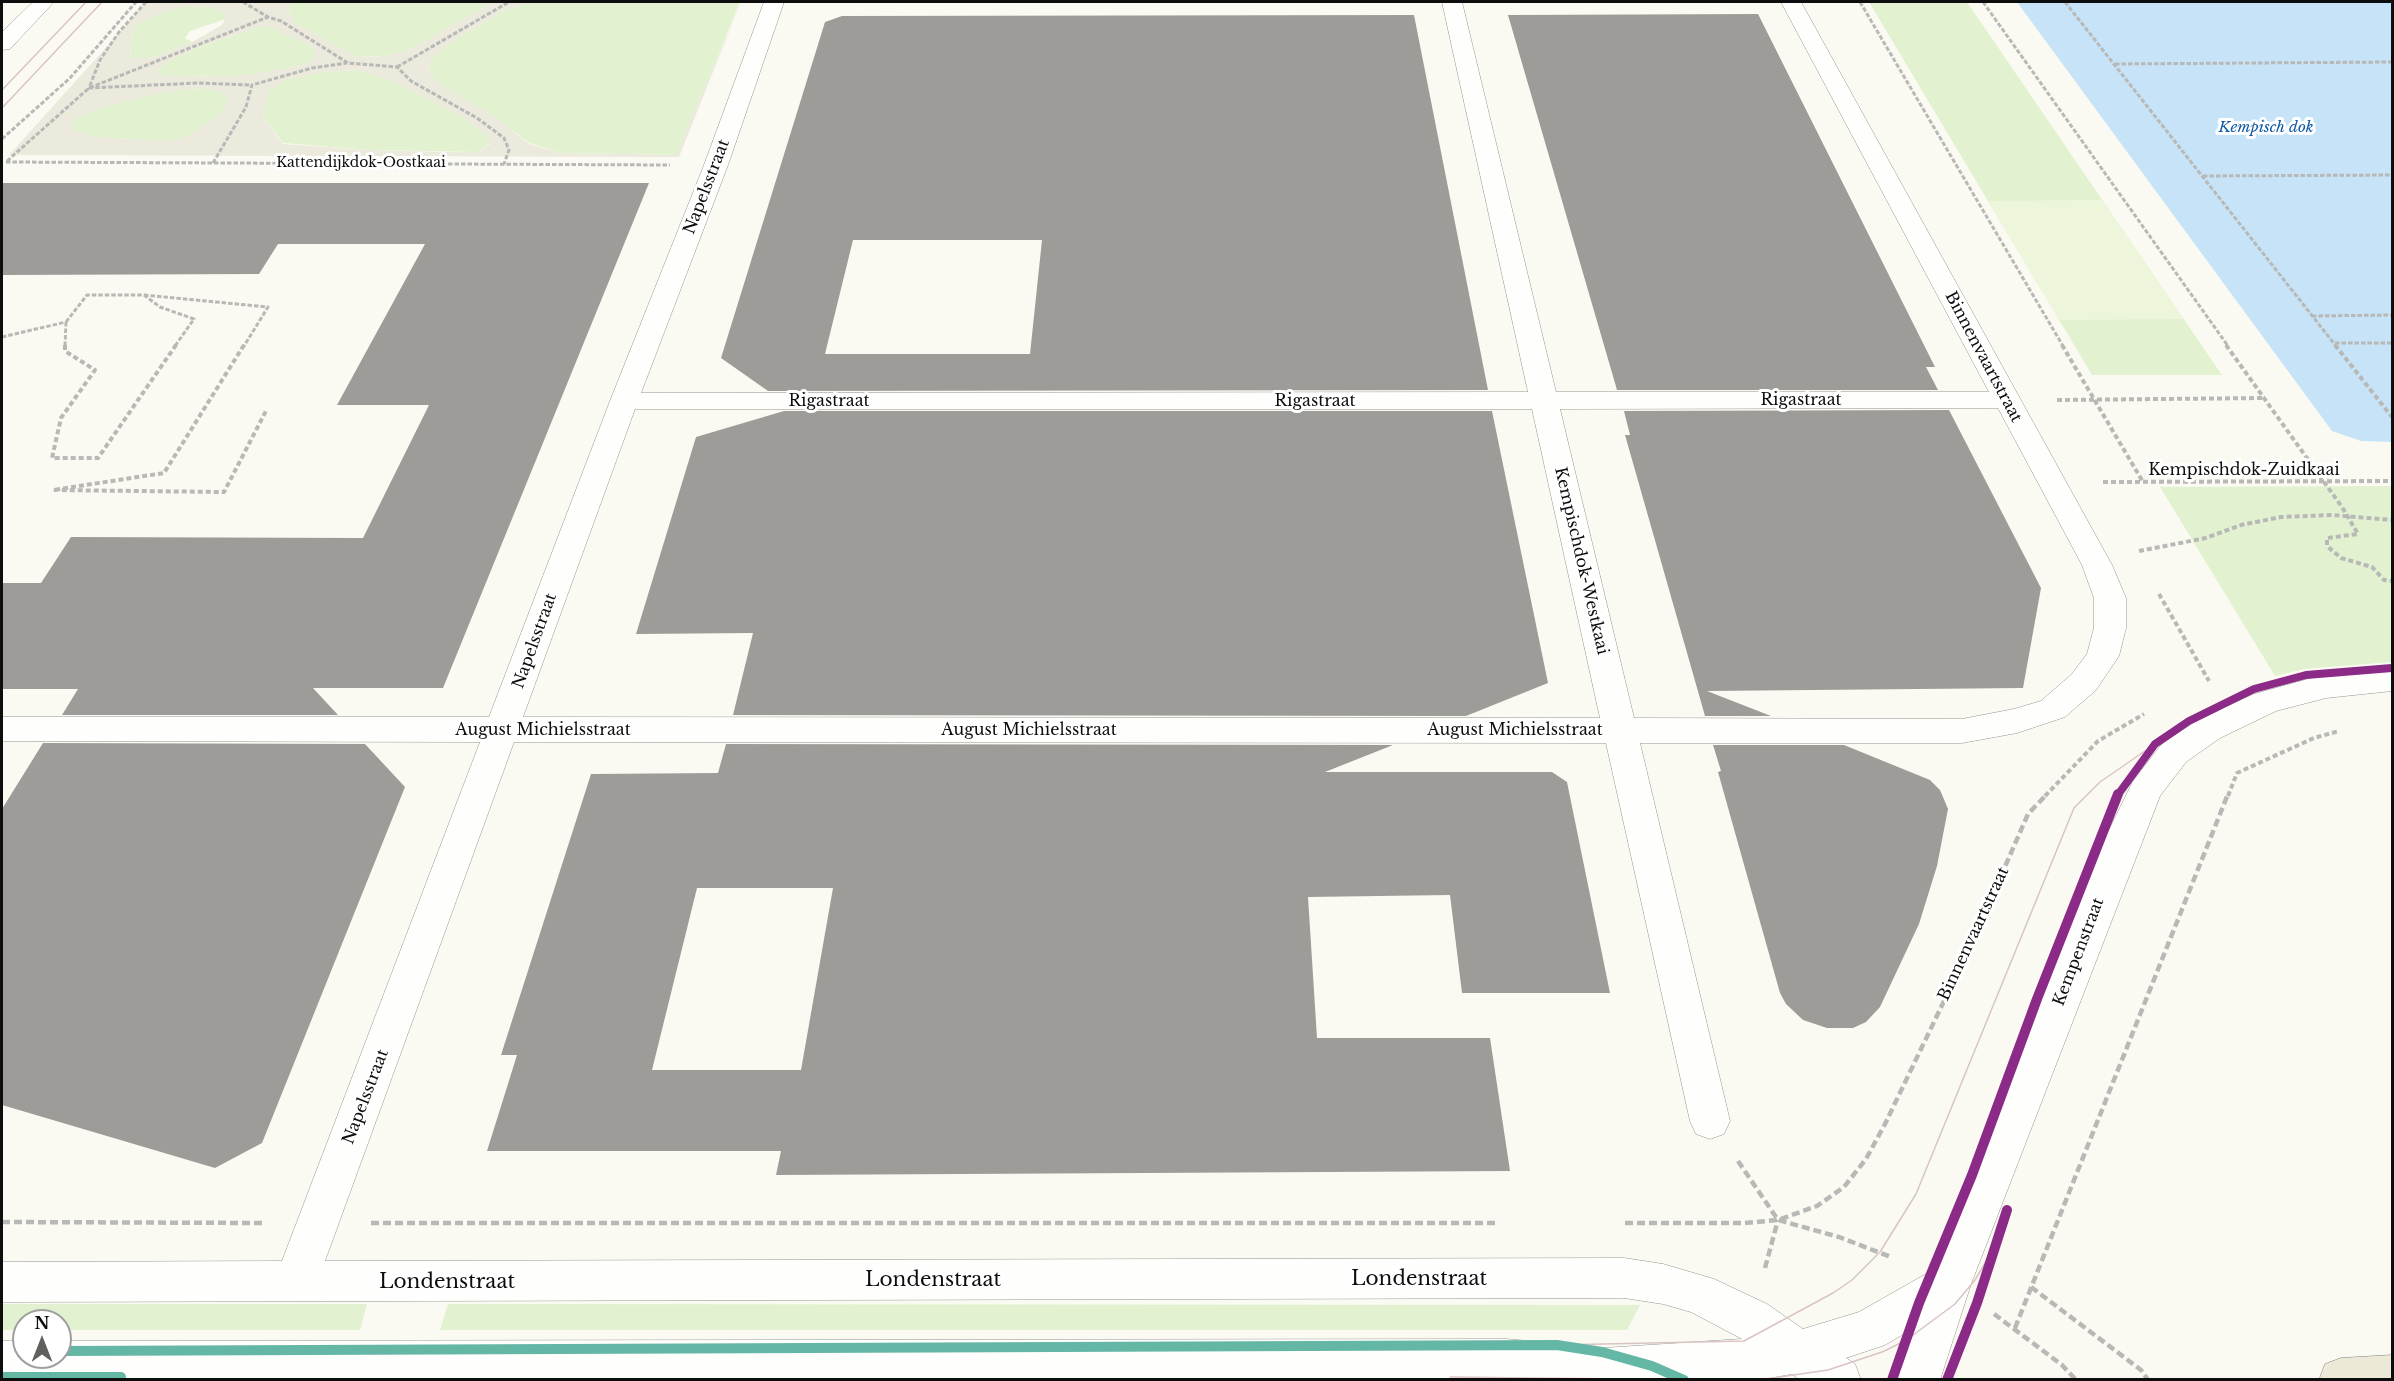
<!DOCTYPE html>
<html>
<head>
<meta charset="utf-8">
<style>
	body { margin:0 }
	#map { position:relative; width:2394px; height:1381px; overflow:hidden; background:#fbfaf2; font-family:"Libre Baskerville",serif }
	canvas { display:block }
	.frame { position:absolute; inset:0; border:3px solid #0d0d0d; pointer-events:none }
	.north { position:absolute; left:12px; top:1309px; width:60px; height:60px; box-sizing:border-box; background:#fff; border:2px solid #9e9e9e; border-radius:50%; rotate:0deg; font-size:16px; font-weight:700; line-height:24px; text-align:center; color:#0d0d0d }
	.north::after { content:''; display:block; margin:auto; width:21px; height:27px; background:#60605d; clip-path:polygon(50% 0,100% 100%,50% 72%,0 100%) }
</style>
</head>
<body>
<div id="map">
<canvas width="2394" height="1381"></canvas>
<div class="frame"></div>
<div class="north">N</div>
</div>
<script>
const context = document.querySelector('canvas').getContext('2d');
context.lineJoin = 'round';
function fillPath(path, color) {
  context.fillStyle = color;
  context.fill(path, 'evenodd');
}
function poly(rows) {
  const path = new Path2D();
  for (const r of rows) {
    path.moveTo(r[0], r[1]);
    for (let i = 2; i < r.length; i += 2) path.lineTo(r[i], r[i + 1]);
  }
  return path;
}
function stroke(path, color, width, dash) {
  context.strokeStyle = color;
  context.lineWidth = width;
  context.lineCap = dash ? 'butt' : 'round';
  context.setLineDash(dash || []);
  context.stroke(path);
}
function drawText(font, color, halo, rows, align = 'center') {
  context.font = font + ' "Libre Baskerville",serif';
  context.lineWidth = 6;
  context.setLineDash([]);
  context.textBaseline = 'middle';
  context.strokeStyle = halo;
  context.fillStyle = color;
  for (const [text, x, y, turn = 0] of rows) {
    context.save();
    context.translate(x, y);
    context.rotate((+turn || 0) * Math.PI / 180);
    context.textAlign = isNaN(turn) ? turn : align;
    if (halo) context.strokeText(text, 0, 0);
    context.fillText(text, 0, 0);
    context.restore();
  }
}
fillPath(poly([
	[294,2,493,2,408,51,384,56,357,57,295,23,288,11],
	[530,2,740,2,677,155,562,153,529,143,499,120,436,81,428,69,435,55,449,43,503,11],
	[1869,2,1967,2,2222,375,2092,375],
	[187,6,214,7,228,15,226,19,190,31,185,38,192,42,151,58,131,58,130,45,133,27,154,15],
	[266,25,313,47,316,57,301,66,233,77,166,76,153,73,171,59,207,44],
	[358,70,389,79,457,114,487,135,490,143,478,152,368,150,283,143,263,117,268,90,288,79,324,72],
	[195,88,221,91,230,102,215,119,186,137,163,141,95,137,71,129,76,118,106,106,151,95],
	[2392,486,2392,662,2304,669,2275,676,2160,487],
	[2,1304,367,1304,360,1330,60,1330,60,1321,24,1321,24,1330,2,1330],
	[448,1304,1640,1305,1627,1330,440,1330]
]), '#e2f2d0');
fillPath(poly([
	[2102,200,2184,319,2059,320,1988,201]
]), '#edf6db');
fillPath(poly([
	[147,2,294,2,288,11,295,23,357,57,384,56,408,51,493,2,530,2,503,11,449,43,435,55,428,68,436,81,499,120,529,144,562,153,676,155,741,2,679,157,9,155],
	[187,6,214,7,227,15,222,25,192,42,151,58,131,58,130,45,133,27,154,15],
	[266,25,313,47,316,57,301,66,233,77,166,76,154,73,171,59,207,44],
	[358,70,389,79,457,114,487,135,490,144,478,152,446,152,368,150,283,144,263,117,268,91,288,79,324,72],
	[195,88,221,91,230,102,215,119,186,137,163,141,95,137,71,129,76,118,106,106,151,95]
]), '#ece9dd');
fillPath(poly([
	[2017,2,2392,2,2392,442,2361,441,2332,431]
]), '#c6e3f7');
fillPath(poly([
	[1758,14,1935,367,1926,367,1938,390,1617,390,1508,15],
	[1414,15,1488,390,768,391,721,358,825,22,842,16],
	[853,240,1042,240,1030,354,825,354],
	[2,183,649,183,443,688,313,688,338,715,62,715,78,689,2,689,2,583,41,583,71,537,363,538,429,405,337,405,425,244,278,244,259,274,2,275],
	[1949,410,2041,588,2023,688,1707,691,1771,716,1705,716,1625,435,1630,435,1624,411],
	[784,411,1492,411,1548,683,1466,716,733,715,753,633,636,634,696,437],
	[43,743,365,744,405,787,262,1143,215,1168,2,1105,2,809],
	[726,744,1393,745,1325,772,1552,772,1567,782,1610,993,1462,993,1450,895,1308,897,1317,1038,1490,1038,1510,1171,776,1175,781,1151,487,1151,517,1055,501,1055,591,774,718,773],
	[697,888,833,888,801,1070,652,1070],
	[1713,745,1844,745,1930,780,1940,790,1948,809,1937,866,1919,924,1880,1007,1866,1022,1853,1028,1827,1028,1803,1020,1786,1004,1780,993,1718,772,1721,771]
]), '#9e9c98');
const minor = poly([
	[33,2,54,2,10,49,2,50,2,32,33,2],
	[764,2,784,2,728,165,641,393,1528,392,1442,2,1462,2,1556,392,1989,392,1781,2,1801,2,2112,565,2126,598,2126,628,2119,656,2096,690,2065,717,2017,733,1962,743,1640,743,1730,1121,1724,1134,1710,1139,1696,1134,1690,1121,1606,743,514,742,325,1261,1624,1258,1663,1264,1714,1279,1767,1304,1803,1329,1859,1312,1933,1270,2108,832,2133,781,2162,744,2196,720,2254,694,2326,674,2392,669,2392,691,2326,698,2276,711,2220,738,2186,762,2160,796,1971,1284,1940,1380,1894,1380,1912,1329,1885,1345,1846,1358,1855,1364,1861,1380,1800,1380,1792,1374,1758,1380,2,1380,2,1341,24,1341,24,1357,60,1357,60,1341,1506,1339,1540,1342,1572,1350,1742,1339,1691,1312,1663,1304,1624,1298,2,1302,2,1262,282,1261,480,742,2,741,2,717,489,717,610,401,704,165,764,2],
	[1998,408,2082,565,2094,598,2094,628,2087,654,2072,674,2041,701,2014,709,1962,719,1634,718,1560,409,1998,408],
	[635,409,1532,409,1600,718,523,717,635,409]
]);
const major = poly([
	[2392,1355,2392,1380,2319,1380,2325,1364,2341,1358,2392,1355]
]);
stroke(minor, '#949490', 1);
stroke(major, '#81817d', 1);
stroke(poly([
	[146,2,119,32,100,60,89,88,198,83,252,85],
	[243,2,268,17,281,21,348,63,397,67,411,81,477,118,504,138,509,150,504,164],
	[1860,2,2063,346],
	[1983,2,2228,346],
	[2065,2,2336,346],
	[2115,64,2392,62],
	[397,67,509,2],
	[2,139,70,78,136,2],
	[7,161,89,88,268,17],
	[6,162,670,165],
	[213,163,246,107,252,85,312,68,347,63],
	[2203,176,2392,175],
	[144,295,268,307,244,346],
	[2312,316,2392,315],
	[66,322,87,295,144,295,160,307,194,319,175,346],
	[2,337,66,322],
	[2335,343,2392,343],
	[65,346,66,322]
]), '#b8b8b6', 3, [4.5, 2]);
stroke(poly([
	[65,345,65,351,95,370,61,418,52,458,98,458,176,345],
	[244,345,164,473,53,490,224,492,267,409],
	[2062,345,2143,482],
	[2226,345,2342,507,2358,534,2327,538,2327,546,2341,558,2372,567,2384,580,2392,581],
	[2335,345,2392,417],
	[2057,400,2265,398],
	[2103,482,2392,481],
	[2139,551,2206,538,2241,525,2281,517,2332,515,2392,520],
	[2159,594,2209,681],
	[2045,796,2098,741,2144,714],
	[2228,796,2237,773,2314,738,2339,731]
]), '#b8b8b6', 4, [5, 3]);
stroke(poly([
	[1738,1161,1778,1220,1839,1237,1891,1257],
	[2,1222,262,1223],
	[371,1223,1495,1223],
	[1625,1223,1745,1223,1778,1220,1817,1206,1844,1187,1866,1159,1885,1124,1969,949,2028,814,2047,794],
	[1765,1268,1778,1220],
	[2031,1287,2141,1370,2148,1380],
	[1994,1314,2062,1365,2076,1380],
	[2015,1328,2228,794]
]), '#b8b8b6', 4.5, [8, 4]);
fillPath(minor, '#fefefd');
fillPath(major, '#ede9d8');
stroke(poly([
	[2,90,86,2],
	[2,108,102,2],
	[1557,1345,1744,1341,1833,1293,1852,1280,1880,1252,1916,1194,2074,808,2100,782,2155,744],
	[1450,1377,1701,1380],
	[1759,1380,1828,1370,1882,1352,1905,1341,1955,1304,1975,1280,1994,1248]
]), '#d8c4c3', 1.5);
stroke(poly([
	[60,1351,1557,1345,1602,1352,1652,1366,1684,1380],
	[2,1377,121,1377]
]), '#64b7a4', 10);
stroke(poly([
	[2117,796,2155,744,2189,721,2254,689,2306,675,2392,668]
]), '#8c2b87', 8);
stroke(poly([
	[1892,1380,1919,1303,1972,1175,2037,999,2118,794],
	[1947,1380,1977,1303,2007,1210]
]), '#8c2b87', 10);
drawText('14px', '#0d0d0d', '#fff', [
	["Kattendijkdok-Oostkaai",361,163]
]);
drawText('italic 15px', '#105ba6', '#fff', [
	["Kempisch dok",2266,128]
]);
drawText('16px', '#0d0d0d', '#fff', [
	["Napelsstraat",707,187,-69],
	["Binnenvaartstraat",1983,357,62],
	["Rigastraat",1801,400],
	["Rigastraat",829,401],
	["Rigastraat",1315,401],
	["Kempischdok-Zuidkaai",2244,470],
	["Kempischdok-Westkaai",1581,561,77],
	["Napelsstraat",535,641,-70],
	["August Michielsstraat",543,730],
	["August Michielsstraat",1029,730],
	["August Michielsstraat",1515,730],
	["Binnenvaartstraat",1974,934,-65],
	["Kempenstraat",2079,952,-69],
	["Napelsstraat",366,1097,-69]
]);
drawText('20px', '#0d0d0d', '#fff', [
	["Londenstraat",1419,1279],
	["Londenstraat",933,1280],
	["Londenstraat",447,1282]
]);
</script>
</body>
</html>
